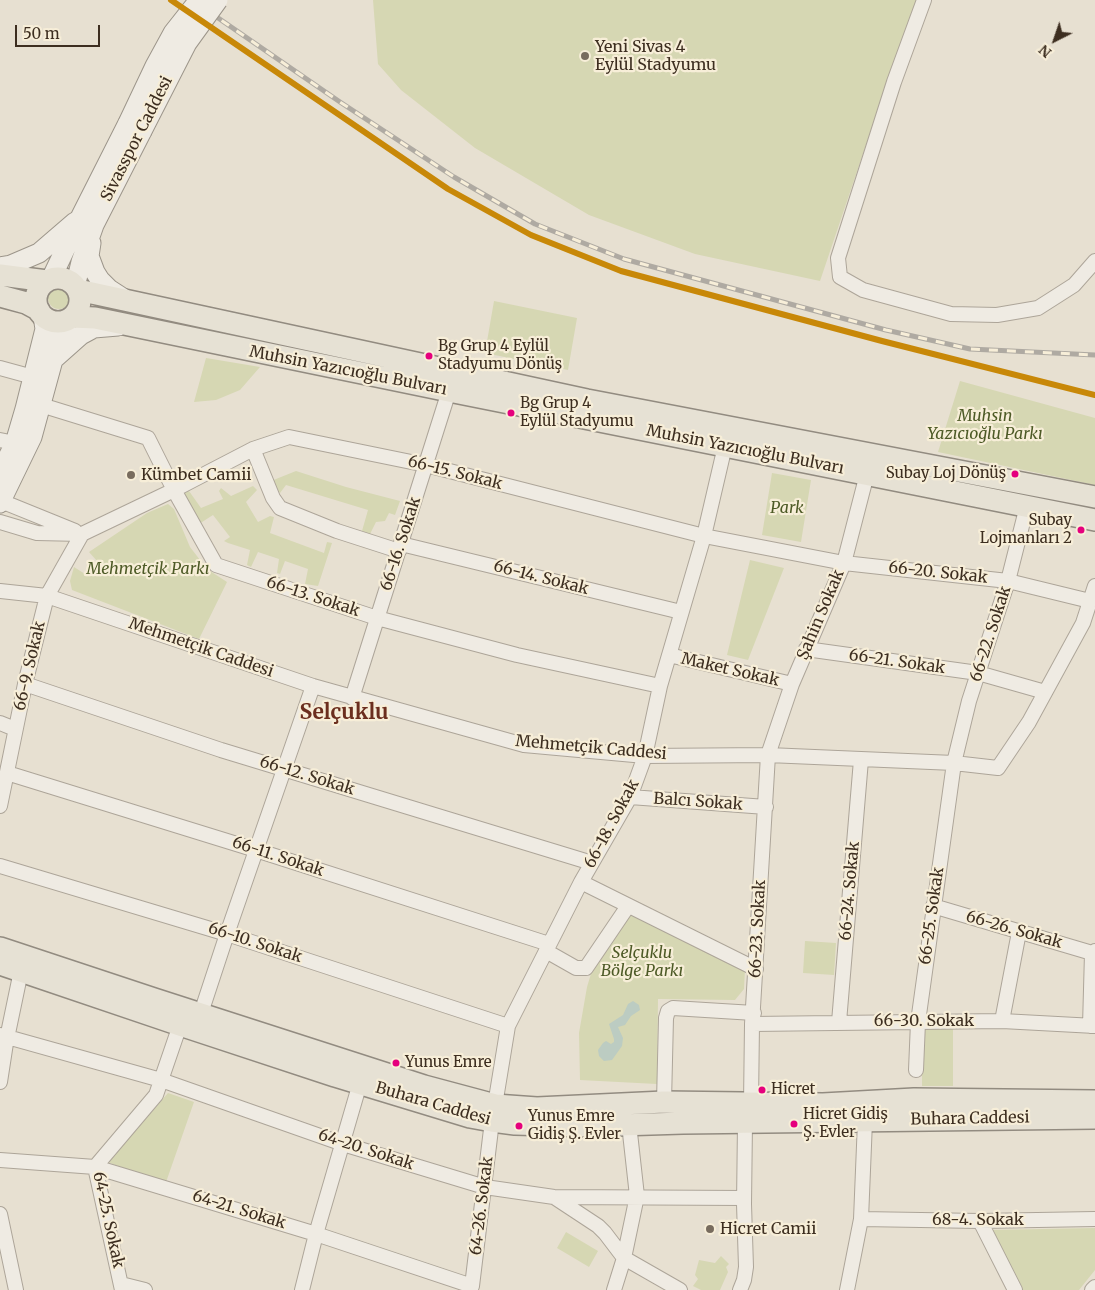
<!DOCTYPE html>
<html>
<head>
<meta charset="utf-8">
<style>
	body { margin:0 }
	#map { position:relative; width:1095px; height:1290px; overflow:hidden; background:#e7e0d1; font-family:Merriweather,serif }
	canvas { display:block }
	.north { position:absolute; left:1030px; top:15px; width:50px; height:50px; -webkit-text-stroke:4px #f7eed8; paint-order:stroke; rotate:221deg; font-size:14px; font-weight:700; line-height:20px; text-align:center; color:#3d2e20 }
	.north::after { content:''; display:block; margin:auto; width:18px; height:22px; background:#3d2e20; clip-path:polygon(50% 0,100% 100%,50% 72%,0 100%) }
	.scale { position:absolute; left:15px; top:25px; width:85px; height:22px; box-sizing:border-box; border:2px solid #3d2e20; border-top:0; padding-left:6px; font-size:15px; line-height:18px; white-space:nowrap; color:#3d2e20; -webkit-text-stroke:4px #f7eed8; paint-order:stroke }
</style>
</head>
<body>
<div id="map">
<canvas width="1095" height="1290"></canvas>
<div class="north">N</div>
<div class="scale">50 m</div>
</div>
<script>
const context = document.querySelector('canvas').getContext('2d');
context.lineJoin = 'round';
function fillPath(path, color) {
  context.fillStyle = color;
  context.fill(path, 'evenodd');
}
function poly(rows) {
  const path = new Path2D();
  for (const r of rows) {
    if (r.length === 3) {
      path.moveTo(r[0] + r[2], r[1]);
      path.arc(r[0], r[1], r[2], 0, 2 * Math.PI);
      continue;
    }
    path.moveTo(r[0], r[1]);
    for (let i = 2; i < r.length; i += 2) path.lineTo(r[i], r[i + 1]);
  }
  return path;
}
function stroke(path, color, width, dash) {
  context.strokeStyle = color;
  context.lineWidth = width;
  context.lineCap = dash ? 'butt' : 'round';
  context.setLineDash(dash || []);
  context.stroke(path);
}
function drawText(font, color, halo, rows, align = 'center') {
  context.font = font + ' Merriweather,serif';
  context.lineWidth = 4.5;
  context.setLineDash([]);
  context.textBaseline = 'middle';
  context.strokeStyle = halo;
  context.fillStyle = color;
  for (const [text, x, y, turn = 0] of rows) {
    context.save();
    context.translate(x, y);
    context.rotate((+turn || 0) * Math.PI / 180);
    context.textAlign = isNaN(turn) ? turn : align;
    if (halo) context.strokeText(text, 0, 0);
    context.fillText(text, 0, 0);
    context.restore();
  }
}
fillPath(poly([
	[373,0,917,0,869,136,820,281,695,254,589,215,475,148,401,90,378,64],
	[59,298,11],
	[494,301,577,318,568,370,485,353],
	[206,358,260,367,240,390,216,400,194,402],
	[960,381,1095,418,1095,485,938,452],
	[296,471,346,487,400,501,395,515,389,513,385,521,376,522,370,534,362,531,368,510,286,485,280,493,271,481],
	[772,473,811,480,801,542,762,535],
	[253,486,257,490,246,502,258,522,270,516,274,517,270,533,324,553,327,542,332,543,318,586,305,584,308,569,285,561,280,574,277,573,279,559,258,552,251,567,247,565,250,550,228,543,224,541,230,537,213,515,199,524,182,494,189,491,201,508,223,499,219,491,221,488,231,496],
	[168,504,174,509,190,547,207,569,227,582,199,639,72,590,70,581,74,567,85,574,97,561,89,552,147,513],
	[750,560,784,568,748,660,727,655],
	[628,910,745,969,744,989,735,1000,658,999,657,1084,580,1080,579,1033,587,987,593,967],
	[805,941,836,943,834,975,803,973],
	[922,1029,953,1029,953,1086,922,1086],
	[168,1093,194,1102,165,1185,108,1162],
	[1095,1228,1095,1270,1079,1290,1022,1290,989,1230],
	[566,1232,598,1251,589,1267,557,1248],
	[721,1256,729,1264,726,1267,728,1272,720,1290,701,1290,693,1286,698,1279,695,1275,699,1260,715,1263]
]), '#d6d7b3');
fillPath(poly([
	[633,1001,639,1005,640,1010,631,1016,625,1025,618,1027,623,1038,622,1046,612,1060,604,1061,599,1056,598,1050,603,1043,606,1041,611,1044,614,1042,614,1039,609,1024,623,1015,628,1004]
]), '#bcccc2');
const street = poly([
	[924,0,894,82,838,258,840,277,863,290,951,314,997,315,1038,308,1074,285,1095,261],
	[0,368,33,377],
	[41,405,148,438,174,490,216,565,377,618,517,655,660,686],
	[0,440,15,443],
	[253,449,273,498,280,508,337,531,399,551],
	[1,501,75,531],
	[0,522,37,533,82,534,174,490,253,449,289,437,426,465,704,536,844,563,1008,581,1090,601],
	[401,544,681,612],
	[0,591,47,596,313,686,524,745,645,756,768,755,954,763,998,768,1029,722,1083,623,1095,586],
	[806,649,978,673,1045,692],
	[669,655,792,684],
	[25,684,221,750,592,863],
	[352,698,449,391],
	[0,723,15,729],
	[7,773,256,850,549,944],
	[630,797,766,807],
	[0,806,25,684,47,596,82,534],
	[0,866,227,934,508,1026],
	[581,882,756,969],
	[933,906,1092,953,1095,951],
	[546,951,576,968,586,968,628,906],
	[201,1013,227,934,313,686],
	[1002,1021,1019,932],
	[839,1022,861,760],
	[752,1024,1002,1021,1095,1026],
	[1090,1026,1092,953],
	[0,1035,161,1080,343,1144,485,1187,554,1197,744,1198],
	[916,1070,918,1022,954,763,969,701,1008,581,1027,506],
	[0,1082,6,1043,21,971],
	[664,1102,666,1018,668,1011,673,1008,754,1013],
	[751,1103,752,1024,768,755,792,684,844,563,867,474],
	[495,1105,508,1026,581,882,630,797,645,756,660,686,704,536,725,446],
	[0,1160,95,1167,316,1234,472,1286],
	[554,1197,598,1226,605,1233,624,1258,680,1290],
	[0,1214,16,1290],
	[861,1219,980,1221,1095,1219],
	[980,1221,1015,1290],
	[121,1284,145,1290],
	[122,1290,95,1167,156,1095,180,1025],
	[302,1290,316,1234,360,1083],
	[470,1290,472,1286,492,1121],
	[614,1290,624,1258,637,1196,629,1124],
	[740,1290,744,1280,746,1267,744,1204,745,1123],
	[847,1290,861,1219,865,1121],
	[1092,1290,1095,1287]
]);
const secondary = poly([
	[91,243,89,256,95,272,100,280,109,289,126,300],
	[0,267,11,265,39,253,75,222],
	[51,279,80,218,128,123],
	[75,287,81,262,94,225,142,131],
	[54,359,81,335,94,328,118,326],
	[0,473,15,443,25,409,45,329,43,316],
	[0,503,32,437,53,360,63,330,69,319]
]);
const primary = poly([
	[0,275,47,281],
	[58,300,22],
	[78,290,587,400,1095,497],
	[0,296,26,303,39,310],
	[72,317,95,318,449,391,1095,520],
	[0,948,154,999,424,1086,495,1105,537,1108,664,1102,823,1104,914,1099,1095,1101],
	[0,964,180,1025,335,1076,470,1117,492,1121,515,1124,587,1126,683,1123,1095,1118]
]);
stroke(street, '#ada599', 16);
stroke(secondary, '#9c958a', 21);
stroke(primary, '#928b80', 24);
stroke(street, '#efebe3', 14);
stroke(secondary, '#efebe3', 19);
stroke(primary, '#e6e1d4', 21);
const rail = poly([
	[192,0,340,102,454,177,535,224,624,259,886,330,970,349,1095,355]
]);
stroke(rail, '#afaaa2', 5);
stroke(rail, '#f7eed8', 3, [9]);
const secondaryBridge = poly([
	[128,123,155,66,173,33,199,0],
	[142,131,187,43,218,0]
]);
stroke(secondaryBridge, '#9c958a', 21, []);
stroke(secondaryBridge, '#efebe3', 19);
stroke(poly([
	[171,0,448,189,531,235,621,271,882,341,1095,395]
]), '#c88808', 6);
for (const [x, y, r, color] of [
	[585,56,5,"#786c5e"],
	[429,356,4.5,"#e5007d"],
	[511,413,4.5,"#e5007d"],
	[1015,474,4.5,"#e5007d"],
	[131,475,5,"#786c5e"],
	[1081,530,4.5,"#e5007d"],
	[396,1063,4.5,"#e5007d"],
	[762,1090,4.5,"#e5007d"],
	[794,1124,4.5,"#e5007d"],
	[519,1126,4.5,"#e5007d"],
	[710,1229,5,"#786c5e"]
]) {
  const dot = new Path2D();
  dot.arc(x, y, r, 0, 2 * Math.PI);
  context.fillStyle = color;
  context.fill(dot);
  stroke(dot, '#f7eed8', 2);
}
drawText('15px', '#3d2e20', '#f7eed8', [
	["Bg Grup 4 Eylül",438,347],
	["Stadyumu Dönüş",438,365],
	["Bg Grup 4",520,404],
	["Eylül Stadyumu",520,422],
	["Subay Loj Dönüş",1006,474,"right"],
	["Subay",1072,521,"right"],
	["Lojmanları 2",1072,539,"right"],
	["Yunus Emre",405,1063],
	["Hicret",771,1090],
	["Hicret Gidiş",803,1115],
	["Ş. Evler",803,1133],
	["Yunus Emre",528,1117],
	["Gidiş Ş. Evler",528,1135]
], 'left');
drawText('16px', '#3d2e20', '#f7eed8', [
	["Yeni Sivas 4",595,47],
	["Eylül Stadyumu",595,65],
	["Kümbet Camii",141,475],
	["Hicret Camii",720,1229]
], 'left');
drawText('16px', '#3d2e20', '#f7eed8', [
	["Sivasspor Caddesi",137,139,-63],
	["Muhsin Yazıcıoğlu Bulvarı",348,371,11],
	["Muhsin Yazıcıoğlu Bulvarı",745,450,11],
	["66-15. Sokak",455,473,14],
	["66-16. Sokak",401,544,-72],
	["66-20. Sokak",938,573,6],
	["66-14. Sokak",541,578,14],
	["66-13. Sokak",313,597,18],
	["Şahin Sokak",821,615,-67],
	["66-22. Sokak",991,634,-72],
	["Mehmetçik Caddesi",201,648,19],
	["66-21. Sokak",897,662,8],
	["66-9. Sokak",30,666,-77],
	["Maket Sokak",730,670,13],
	["Mehmetçik Caddesi",591,748,5],
	["66-12. Sokak",307,776,17],
	["Balcı Sokak",698,802,4],
	["66-18. Sokak",612,824,-62],
	["66-11. Sokak",278,857,18],
	["66-24. Sokak",850,891,-85],
	["66-25. Sokak",932,916,-82],
	["66-23. Sokak",758,929,-87],
	["66-26. Sokak",1014,930,16],
	["66-10. Sokak",255,943,18],
	["66-30. Sokak",924,1021],
	["Buhara Caddesi",433,1104,16],
	["Buhara Caddesi",970,1119,-1],
	["64-20. Sokak",366,1150,18],
	["64-26. Sokak",482,1206,-83],
	["64-21. Sokak",239,1210,17],
	["64-25. Sokak",108,1220,78],
	["68-4. Sokak",978,1220]
]);
drawText('italic 16px', '#4d5a26', '#f7eed8', [
	["Muhsin",985,416],
	["Yazıcıoğlu Parkı",985,434],
	["Park",787,508],
	["Mehmetçik Parkı",148,569],
	["Selçuklu",642,953],
	["Bölge Parkı",642,971]
]);
drawText('bold 21px', '#6b2e1e', '#f7eed8', [
	["Selçuklu",344,713]
]);
</script>
</body>
</html>
